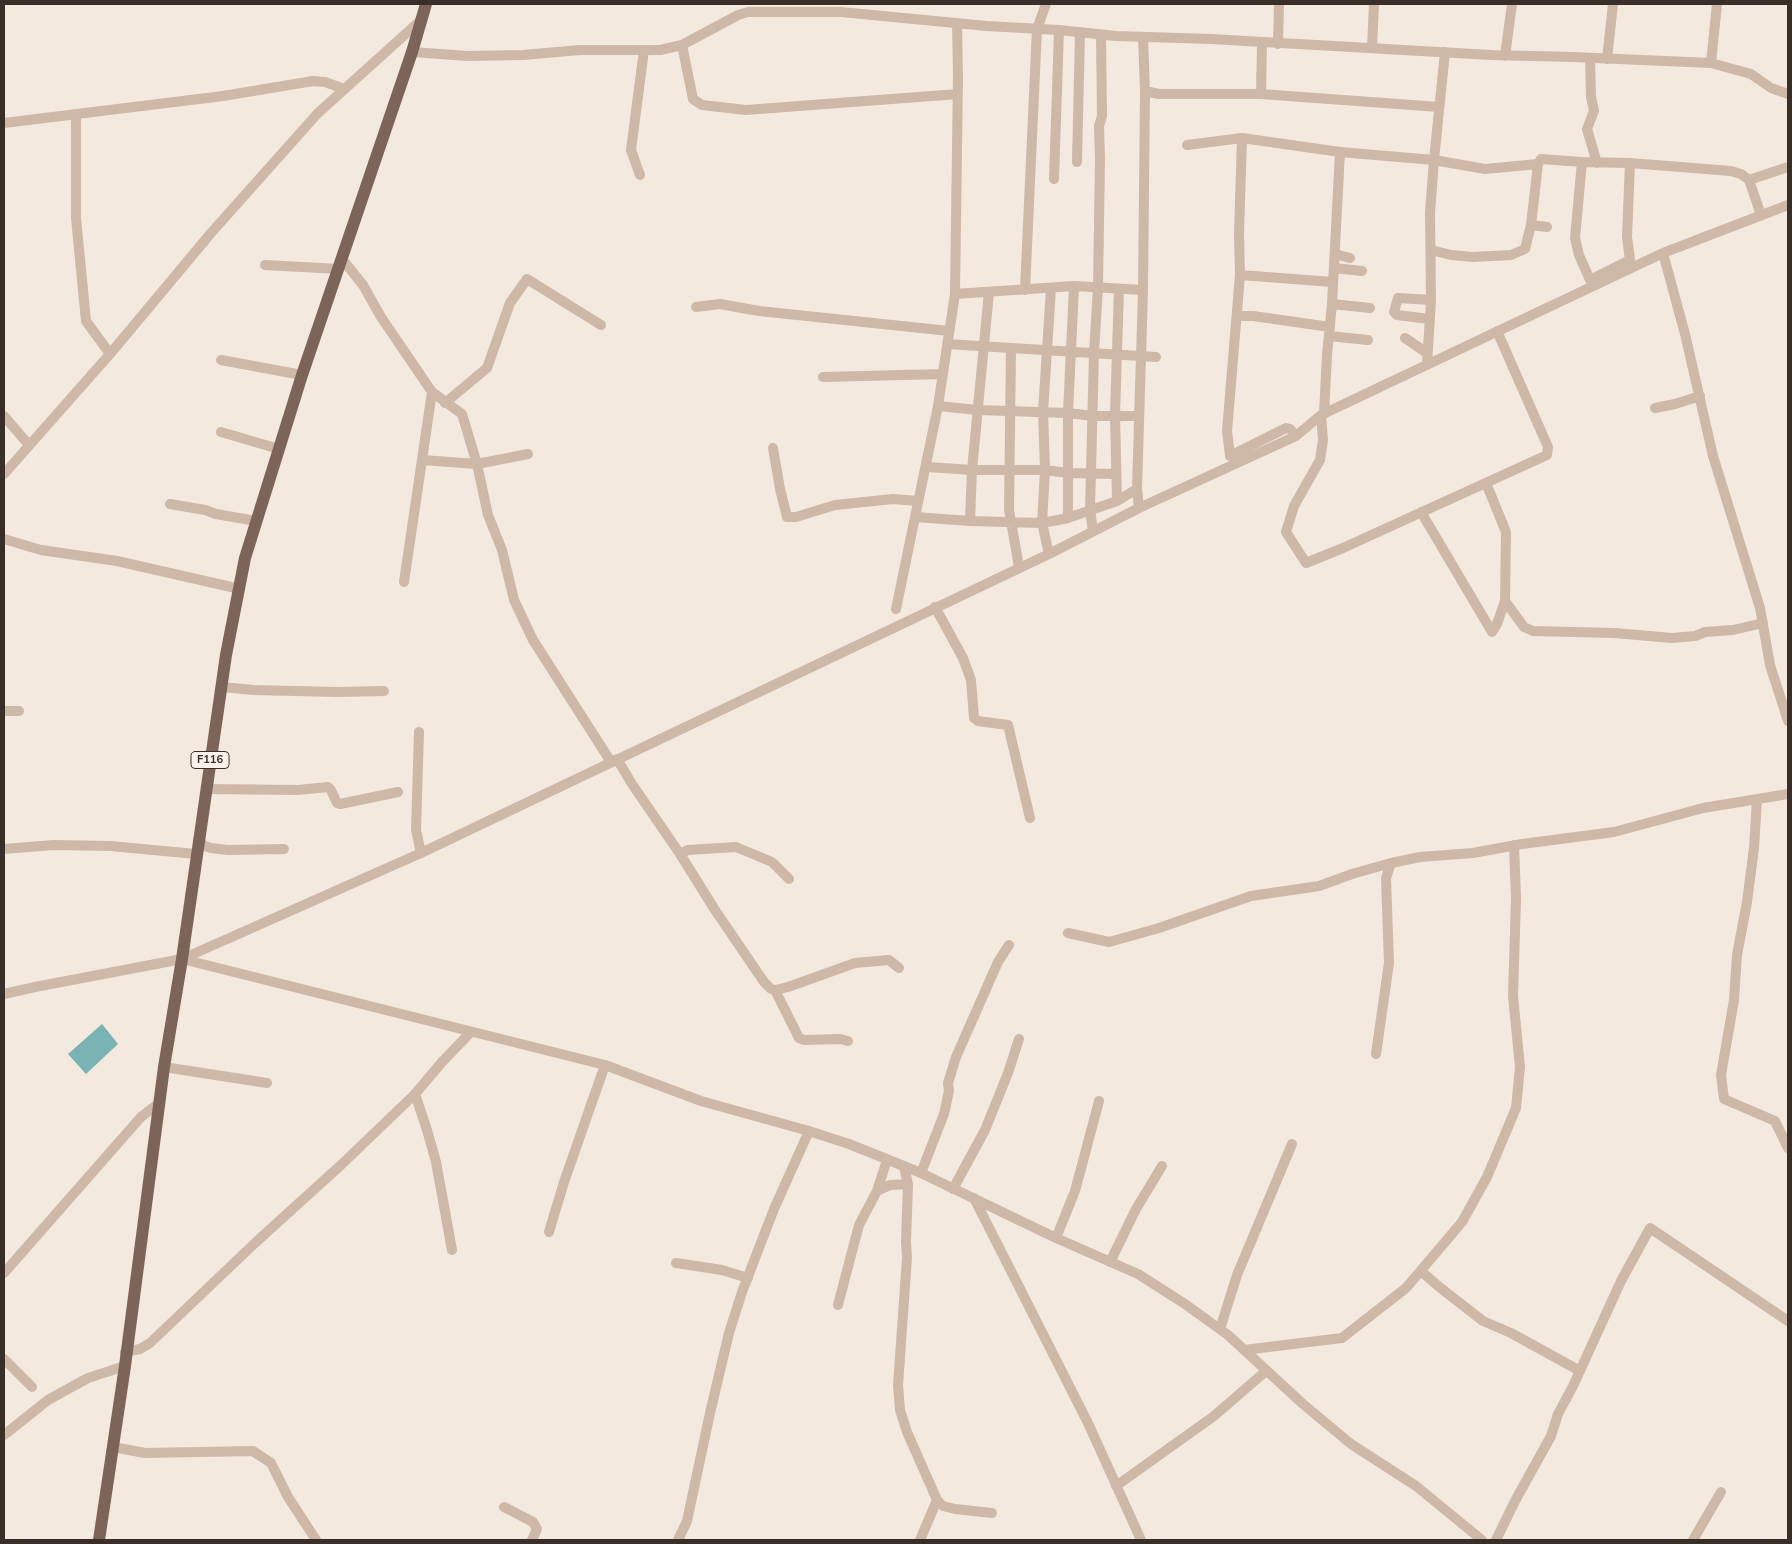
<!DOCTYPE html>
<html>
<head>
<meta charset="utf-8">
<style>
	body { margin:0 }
	#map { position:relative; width:1792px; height:1544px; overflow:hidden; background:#f4e9de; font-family:Mulish,sans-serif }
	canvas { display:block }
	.frame { position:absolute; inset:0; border:5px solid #3a2e29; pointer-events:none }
</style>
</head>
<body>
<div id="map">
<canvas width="1792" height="1544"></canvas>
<div class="frame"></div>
</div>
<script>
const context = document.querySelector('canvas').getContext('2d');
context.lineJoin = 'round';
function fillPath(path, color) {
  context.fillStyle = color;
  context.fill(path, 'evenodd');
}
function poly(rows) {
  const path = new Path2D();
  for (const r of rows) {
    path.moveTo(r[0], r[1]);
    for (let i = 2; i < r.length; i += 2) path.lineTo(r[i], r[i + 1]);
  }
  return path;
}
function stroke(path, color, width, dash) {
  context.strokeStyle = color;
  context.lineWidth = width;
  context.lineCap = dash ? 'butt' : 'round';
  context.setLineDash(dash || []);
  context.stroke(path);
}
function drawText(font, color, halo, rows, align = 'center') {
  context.font = font + ' Mulish,sans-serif';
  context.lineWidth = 4;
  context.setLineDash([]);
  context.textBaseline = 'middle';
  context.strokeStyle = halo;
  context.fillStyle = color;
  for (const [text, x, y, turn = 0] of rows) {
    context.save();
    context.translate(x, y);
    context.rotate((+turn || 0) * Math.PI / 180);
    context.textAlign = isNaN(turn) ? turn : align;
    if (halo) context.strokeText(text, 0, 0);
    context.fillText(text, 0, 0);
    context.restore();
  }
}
fillPath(poly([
	[102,1024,118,1044,86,1074,68,1054]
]), '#7ab3b4');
stroke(poly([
	[1278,44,1279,4],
	[682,45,693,99,702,105,746,110,958,94],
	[1372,48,1374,4],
	[412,52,468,56,523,55,580,50,660,50,682,45,738,15,748,12,841,12,987,26,1059,30,1116,36,1211,39,1491,55,1573,57,1711,63,1751,74,1771,88,1788,94],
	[1505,56,1512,4],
	[1590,58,1591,97,1594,111,1587,129,1597,163],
	[1607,59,1613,4],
	[1711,63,1717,4],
	[1145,91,1159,94,1261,94,1439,107],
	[1261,94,1262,43],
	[76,114,76,218,86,321,110,354],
	[4,123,223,96,313,81,325,82,344,89],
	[1242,138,1239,233,1240,275,1227,431,1230,456,1286,428,1290,429,1296,436],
	[1187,145,1242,138,1340,152,1434,160,1485,169,1538,164],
	[1077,162,1080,33],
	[1582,162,1575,238,1579,255,1590,280,1630,260,1627,237,1630,163],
	[640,175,631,150,644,50],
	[1054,179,1059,30],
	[1749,180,1788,167],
	[1531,225,1547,227],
	[1431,250,1451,255,1473,257,1511,255,1525,249,1531,225,1538,164,1541,159,1582,162,1630,163,1731,171,1741,174,1749,180,1761,215],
	[1663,253,1685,334,1713,456,1760,608,1770,665,1788,721],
	[1335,254,1350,258],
	[342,259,363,285,381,317,432,392,462,414,477,464,488,515,502,550,514,600,533,640,611,762],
	[265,265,339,269],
	[1334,268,1362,271],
	[1240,275,1333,282],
	[1025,290,1037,29,1046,4],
	[955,294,1074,286,1143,290],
	[1332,304,1370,308],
	[696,307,720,304,759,311,949,331],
	[1237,316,1253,316,1330,327],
	[1429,319,1397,315,1394,312,1398,298,1431,300],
	[1329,336,1368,340],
	[1405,338,1427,353],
	[947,344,1156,357],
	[1011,349,1009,510,1019,567],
	[221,360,302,375],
	[1427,365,1431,300,1430,213,1434,160,1445,52],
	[823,377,943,374],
	[445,403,487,368,510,303,527,279,601,325],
	[938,406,978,410,1068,413,1093,416,1139,416],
	[1655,408,1675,404,1700,396],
	[1324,414,1327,355,1332,304,1340,152],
	[1321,415,1323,440,1320,460,1294,506,1286,532,1306,563,1343,548,1547,455,1548,447,1497,331],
	[4,416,29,445],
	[221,432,279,449],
	[773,448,780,489,787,517,796,517,835,505,893,499,918,501],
	[422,460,477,464,528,454],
	[927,467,972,470,1045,470,1068,473,1115,474],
	[4,474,110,354,211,233,318,113,420,21],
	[1117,501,1115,415,1119,289],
	[170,504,205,510,216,514,256,521],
	[1139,508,1137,489,1143,290,1145,91,1143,37],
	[1421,512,1492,632,1497,624,1505,601,1506,532,1486,483],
	[915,517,970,521,1042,523,1068,518,1117,501,1137,489],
	[1068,518,1068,413,1074,286],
	[970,521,972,470,989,292],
	[1093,531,1090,510,1094,353,1098,287,1100,159,1099,126,1102,116,1101,35],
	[4,539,41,550,117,561,240,589],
	[1049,554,1042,523,1045,470,1043,412,1051,288],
	[404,582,432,392],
	[1505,601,1524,627,1533,631,1614,633,1672,638,1695,636,1705,632,1733,630,1763,623],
	[935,607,963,658,971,680,974,718,978,721,1008,725,1030,818],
	[896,609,938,406,955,294,958,77,957,23],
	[221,687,254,690,338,692,384,691],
	[4,711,19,711],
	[419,732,416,830,421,853],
	[617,759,632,784,680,854,715,910,764,982,771,989,775,990,788,987,855,963,889,960,899,968],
	[206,789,298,790,328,787,331,790,337,803,340,804,398,792],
	[1757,800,1754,848,1747,902,1737,955,1734,1000,1721,1075,1724,1099,1775,1121,1788,1148],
	[198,840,205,846,211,848,228,850,284,849],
	[4,849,54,845,110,846,196,854],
	[680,854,688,850,736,847,772,862,789,879],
	[1068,933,1109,942,1159,928,1251,896,1319,886,1352,874,1391,863],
	[182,959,605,1065,701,1101,809,1131,849,1144,921,1173,1056,1238,1138,1274,1185,1304,1228,1335,1303,1404,1351,1444,1416,1486,1482,1540],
	[775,990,799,1038,804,1040,840,1039,848,1041],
	[4,994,35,987,182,959,421,853,1049,554,1139,508,1296,436,1321,415,1551,306,1663,253,1788,205],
	[1376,1054,1389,963,1386,878,1391,863,1420,857,1473,853,1522,844,1614,832,1703,808,1788,794],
	[164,1067,267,1083],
	[415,1094,427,1130,436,1162,452,1250],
	[904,1167,908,1184,906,1242,907,1258,898,1385,900,1410,907,1432,937,1500,943,1506,955,1509,992,1513],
	[921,1173,944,1114,949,1091,948,1083,956,1057,998,962,1009,945],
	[953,1189,985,1130,1008,1073,1019,1039],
	[877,1191,890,1185,908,1184],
	[974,1198,1088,1423,1141,1540],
	[549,1232,564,1182,605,1065],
	[1056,1238,1075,1191,1099,1101],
	[1110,1262,1136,1209,1162,1166],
	[676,1263,722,1270,748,1278],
	[1421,1271,1438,1286,1483,1321,1511,1333,1580,1371],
	[4,1273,141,1117,158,1104],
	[838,1305,859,1225,877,1191,887,1160],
	[1220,1329,1237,1275,1292,1144],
	[1244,1350,1342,1338,1406,1288,1462,1222,1487,1177,1516,1108,1520,1067,1513,996,1516,898,1514,845],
	[125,1352,140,1349,150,1343,255,1243,341,1165,415,1094,442,1062,471,1032],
	[4,1359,32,1387],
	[4,1435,48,1400,88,1378,125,1366],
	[113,1447,145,1453,253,1451,271,1463,288,1497,316,1540],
	[1116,1486,1214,1416,1266,1371],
	[504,1507,533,1522,537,1529,532,1540],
	[678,1540,687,1521,710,1413,729,1333,742,1292,774,1209,809,1131],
	[920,1540,937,1500],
	[1496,1540,1515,1501,1551,1436,1558,1414,1573,1386,1621,1281,1650,1228,1788,1321],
	[1693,1540,1721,1492]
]), '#ceb8a8', 10);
stroke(poly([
	[99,1540,125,1366,164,1067,182,959,226,655,245,558,302,375,412,52,426,4]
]), '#7d6459', 12);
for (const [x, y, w] of [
	[210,760,38]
]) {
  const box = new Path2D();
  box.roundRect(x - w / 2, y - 8.5, w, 17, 4);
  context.fillStyle = '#fbf3eb';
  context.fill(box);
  stroke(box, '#3a2e29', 1);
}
drawText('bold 11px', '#3a2e29', null, [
	["F116",210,760]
]);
</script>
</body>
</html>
